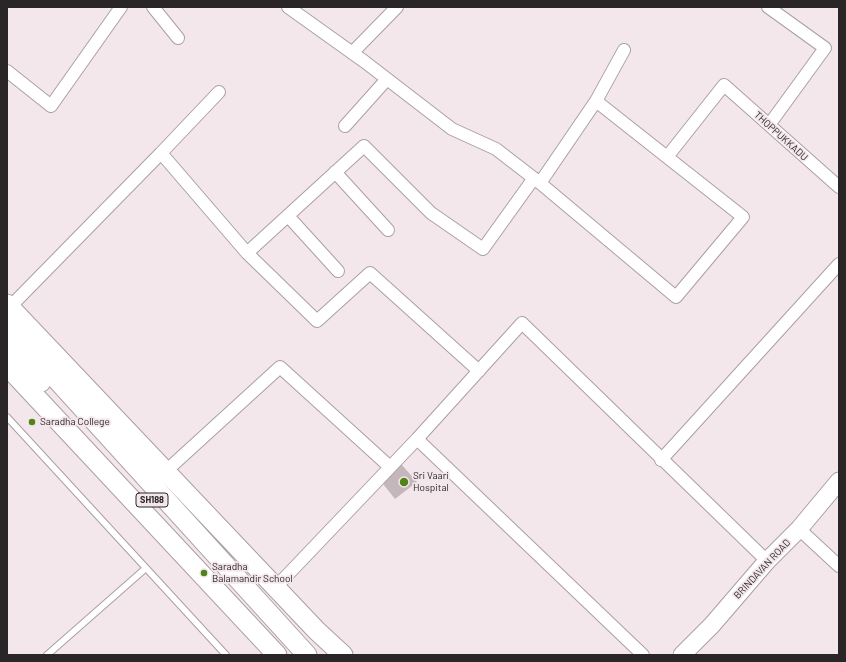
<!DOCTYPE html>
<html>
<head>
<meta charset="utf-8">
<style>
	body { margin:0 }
	#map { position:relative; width:846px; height:662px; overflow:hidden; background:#f4e7ec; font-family:Barlow,sans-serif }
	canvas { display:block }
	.frame { position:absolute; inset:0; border:8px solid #2a2628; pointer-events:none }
</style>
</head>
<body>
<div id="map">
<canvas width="846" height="662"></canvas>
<div class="frame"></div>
</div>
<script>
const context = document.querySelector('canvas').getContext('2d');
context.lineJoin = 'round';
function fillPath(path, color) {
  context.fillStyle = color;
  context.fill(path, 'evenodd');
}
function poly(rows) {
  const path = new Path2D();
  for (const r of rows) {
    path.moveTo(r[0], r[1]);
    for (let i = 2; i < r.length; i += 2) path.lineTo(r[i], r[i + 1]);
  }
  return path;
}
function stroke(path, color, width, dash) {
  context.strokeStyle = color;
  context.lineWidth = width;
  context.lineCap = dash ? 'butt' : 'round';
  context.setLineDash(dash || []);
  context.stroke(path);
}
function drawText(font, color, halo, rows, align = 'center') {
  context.font = font + ' Barlow,sans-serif';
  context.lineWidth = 3.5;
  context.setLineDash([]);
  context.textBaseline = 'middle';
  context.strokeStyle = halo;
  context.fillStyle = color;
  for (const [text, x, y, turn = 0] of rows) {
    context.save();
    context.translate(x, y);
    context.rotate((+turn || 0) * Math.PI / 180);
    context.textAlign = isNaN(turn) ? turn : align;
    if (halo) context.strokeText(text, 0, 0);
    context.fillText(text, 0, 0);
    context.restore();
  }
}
fillPath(poly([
	[401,464,417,482,395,499,380,480]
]), '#c3b7bc');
const lane = poly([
	[7,417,226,655],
	[47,655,146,568]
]);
const street = poly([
	[153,7,178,38],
	[288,7,365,62,452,129,496,149,540,183,676,297,743,217,596,101],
	[768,7,825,48,769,125],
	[352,53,397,7],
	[7,71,51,106,121,7],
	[345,126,387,79],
	[161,153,219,92],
	[667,157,724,85,839,187],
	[335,172,388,230],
	[540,183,596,101,624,50],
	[288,216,338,271],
	[247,253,317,321,370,273,479,371],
	[10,307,161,153,247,253,364,146,431,213,483,249,534,178],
	[417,439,643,655],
	[661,460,839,264],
	[166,471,280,367,390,467],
	[799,529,839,566],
	[276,587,417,439,522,323,767,561]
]);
const secondary = poly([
	[682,655,712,625,767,561,799,529,839,481]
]);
const primary = poly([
	[7,304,317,631,343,655],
	[7,325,307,655],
	[7,346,41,382],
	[7,366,277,655]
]);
stroke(lane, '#aa9fa4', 8);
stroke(street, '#aa9fa4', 14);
stroke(secondary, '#aa9fa4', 19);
stroke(primary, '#aa9fa4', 21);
stroke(lane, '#fff', 6);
stroke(street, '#fff', 12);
stroke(secondary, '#fff', 17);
stroke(primary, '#fff', 19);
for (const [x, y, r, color] of [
	[32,422,4,"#50841a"],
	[404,482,5,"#50841a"],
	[204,573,4,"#50841a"]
]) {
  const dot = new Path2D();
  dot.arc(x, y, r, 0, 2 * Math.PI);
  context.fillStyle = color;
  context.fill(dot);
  stroke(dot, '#f4e7ec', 1.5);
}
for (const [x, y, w] of [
	[152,500,32]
]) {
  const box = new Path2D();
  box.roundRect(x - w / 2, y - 7, w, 14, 3);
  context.fillStyle = '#f4e7ec';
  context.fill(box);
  stroke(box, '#2a2628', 1);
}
drawText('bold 9px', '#2a2628', null, [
	["SH188",152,500]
]);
drawText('10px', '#2a2628', '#f4e7ec', [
	["THOPPUKKADU",781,136,42],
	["BRINDAVAN ROAD",762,569,-47]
]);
drawText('10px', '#2a2628', '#f4e7ec', [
	["Saradha College",40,422],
	["Sri Vaari",413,476],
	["Hospital",413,488],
	["Saradha",212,567],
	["Balamandir School",212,579]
], 'left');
</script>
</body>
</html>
